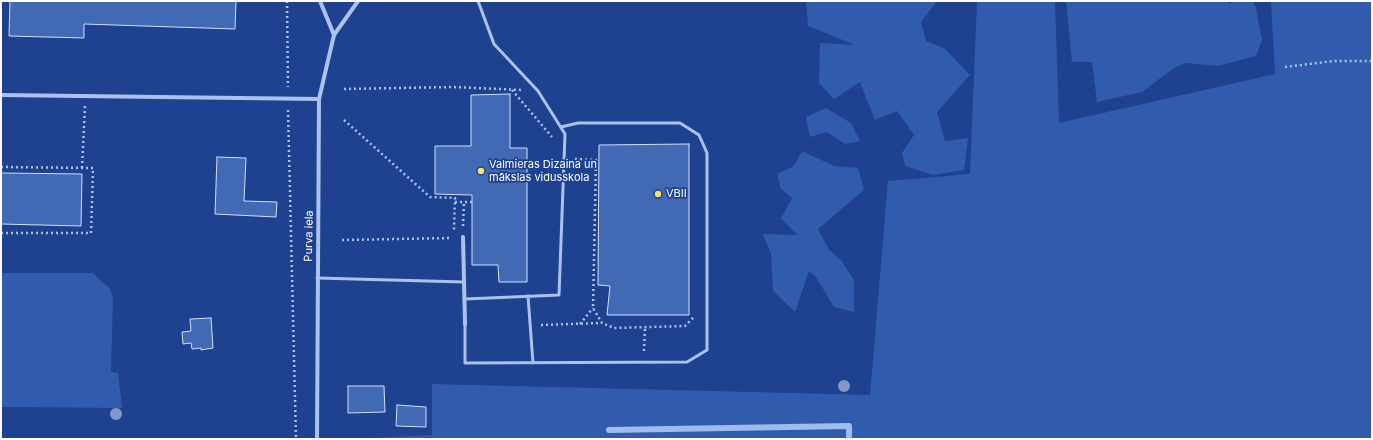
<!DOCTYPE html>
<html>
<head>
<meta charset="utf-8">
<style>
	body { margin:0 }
	#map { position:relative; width:1373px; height:440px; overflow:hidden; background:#1e428f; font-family:Inter,sans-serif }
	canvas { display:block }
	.frame { position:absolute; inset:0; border:2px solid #fff; pointer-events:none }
</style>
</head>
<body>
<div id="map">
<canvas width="1373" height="440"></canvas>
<div class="frame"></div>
</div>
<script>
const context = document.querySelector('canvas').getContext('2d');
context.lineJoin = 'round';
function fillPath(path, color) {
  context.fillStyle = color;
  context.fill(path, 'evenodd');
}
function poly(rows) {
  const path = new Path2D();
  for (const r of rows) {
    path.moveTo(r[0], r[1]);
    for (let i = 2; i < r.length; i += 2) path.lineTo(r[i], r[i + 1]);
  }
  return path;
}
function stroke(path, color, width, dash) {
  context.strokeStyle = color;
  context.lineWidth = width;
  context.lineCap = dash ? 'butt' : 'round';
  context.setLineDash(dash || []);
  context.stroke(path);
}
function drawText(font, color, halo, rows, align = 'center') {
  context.font = font + ' Inter,sans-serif';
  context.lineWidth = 3.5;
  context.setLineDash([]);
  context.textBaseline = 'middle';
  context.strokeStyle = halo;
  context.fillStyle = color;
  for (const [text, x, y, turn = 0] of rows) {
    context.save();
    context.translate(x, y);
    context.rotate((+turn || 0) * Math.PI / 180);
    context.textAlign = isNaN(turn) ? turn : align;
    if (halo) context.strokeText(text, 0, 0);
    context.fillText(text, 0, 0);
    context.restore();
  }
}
fillPath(poly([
	[806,1,937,1,921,22,926,41,944,48,970,75,937,112,945,141,968,138,964,170,933,175,905,166,902,153,914,135,897,111,875,120,860,82,834,99,819,83,820,43,855,45,808,26],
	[977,1,1055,1,1059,123,1275,74,1271,1,1372,1,1372,439,351,439,432,435,432,384,870,395,888,181,970,174],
	[1066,1,1228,1,1229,4,1233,1,1253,1,1256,9,1262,40,1256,56,1218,66,1186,63,1174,68,1142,92,1097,102,1092,62,1072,62],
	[826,108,851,123,860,141,845,144,827,132,810,137,806,117],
	[802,151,834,166,858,168,864,190,818,229,829,250,841,260,854,280,854,312,834,307,816,277,809,271,795,312,773,291,771,254,763,234,797,235,781,218,792,198,781,189,777,174,794,166],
	[1,273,93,273,110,289,113,298,111,372,118,373,122,408,1,407]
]), '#315bac');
stroke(poly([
	[609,430,849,426,849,439]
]), '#a0bcef', 6);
const building = poly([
	[10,1,236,1,235,29,84,24,84,38,9,36,10,1],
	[510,94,510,148,527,148,527,282,499,282,498,265,472,265,472,195,435,194,435,146,471,146,471,95,510,94],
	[689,144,689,315,607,315,610,286,598,285,599,145,689,144],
	[217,157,246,158,244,201,277,202,276,217,215,214,217,157],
	[1,173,82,174,81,226,1,224,1,173],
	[211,318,213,348,201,350,201,348,192,349,191,343,183,344,182,332,191,331,190,319,211,318],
	[348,386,384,386,385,412,348,413,348,386],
	[397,405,426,407,426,427,396,426,397,405]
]);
fillPath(building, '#4269b4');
stroke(building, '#d2e0f9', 1);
stroke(poly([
	[287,1,288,87],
	[1285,67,1333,61,1372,61],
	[344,89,453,87,522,90],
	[512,90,552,137],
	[288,110,296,439],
	[344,120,430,197,455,198,454,230],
	[575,159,596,160,593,308,602,323,614,328,685,326,695,316],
	[1,167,93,168,91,233,1,233],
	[82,168,85,106],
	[455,202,472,202],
	[463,226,464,202],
	[342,240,452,238],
	[580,324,593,308],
	[541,325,602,323],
	[644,351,645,327]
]), '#acc2ed', 2.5, [2, 3]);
stroke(poly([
	[317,278,464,282],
	[528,296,533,363],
	[465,299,559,295,565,134,538,91,494,44,478,1],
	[465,324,465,363,687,362,707,350,707,153,699,135,680,123,578,123,561,127]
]), '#acc2ed', 3);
stroke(poly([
	[320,1,334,35],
	[1,95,319,99],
	[463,237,465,324],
	[317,439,319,99,334,35,358,1]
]), '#acc2ed', 4);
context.fillStyle = '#8199c9';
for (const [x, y] of [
	[844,386],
	[116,414]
]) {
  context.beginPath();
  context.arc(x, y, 6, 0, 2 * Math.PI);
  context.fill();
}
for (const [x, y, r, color] of [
	[481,171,4,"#fce26b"],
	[658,194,4,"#fce26b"]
]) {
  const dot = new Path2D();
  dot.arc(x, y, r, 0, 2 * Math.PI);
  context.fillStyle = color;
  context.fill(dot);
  stroke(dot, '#1e428f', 1.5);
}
drawText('11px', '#fff', '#1e428f', [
	["Valmieras Dizaina un",489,165],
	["mākslas vidusskola",489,178],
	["VBII",666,194]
], 'left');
drawText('11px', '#fff', '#1e428f', [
	["Purva iela",309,236,-89]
]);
</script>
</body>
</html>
